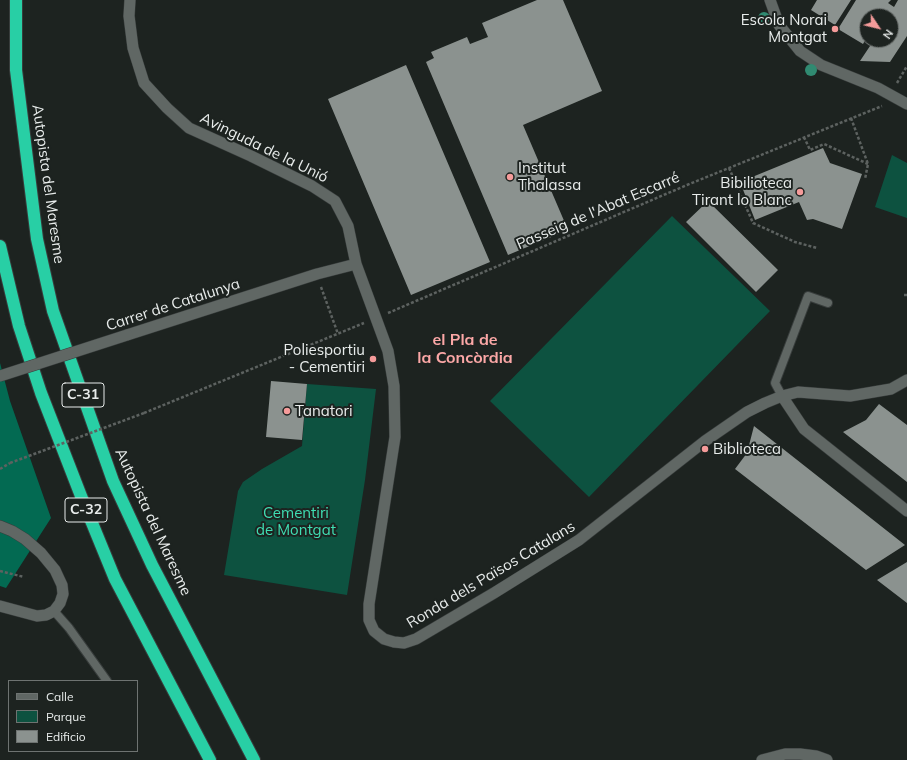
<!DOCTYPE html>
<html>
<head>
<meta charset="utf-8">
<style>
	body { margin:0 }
	#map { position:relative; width:907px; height:760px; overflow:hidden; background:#1d2320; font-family:Mulish,sans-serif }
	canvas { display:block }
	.legend { position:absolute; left:8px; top:680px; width:130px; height:72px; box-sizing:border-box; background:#1d2320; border:1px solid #6e7371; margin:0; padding:5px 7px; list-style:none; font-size:12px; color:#e8eceb }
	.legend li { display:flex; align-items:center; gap:8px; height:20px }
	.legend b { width:20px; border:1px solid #6e7371 }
	.north { position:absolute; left:859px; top:8px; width:40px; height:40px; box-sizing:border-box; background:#1d2320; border:1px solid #6e7371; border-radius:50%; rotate:125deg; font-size:11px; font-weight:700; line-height:16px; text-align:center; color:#e8eceb }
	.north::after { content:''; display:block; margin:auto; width:14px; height:18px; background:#f59b9a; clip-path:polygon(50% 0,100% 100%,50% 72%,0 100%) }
</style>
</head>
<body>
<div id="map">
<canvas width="907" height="760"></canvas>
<ul class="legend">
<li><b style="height:5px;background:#606764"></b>Calle</li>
<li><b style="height:11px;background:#0d5240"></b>Parque</li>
<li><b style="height:11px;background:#8b928f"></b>Edificio</li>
</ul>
<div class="north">N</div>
</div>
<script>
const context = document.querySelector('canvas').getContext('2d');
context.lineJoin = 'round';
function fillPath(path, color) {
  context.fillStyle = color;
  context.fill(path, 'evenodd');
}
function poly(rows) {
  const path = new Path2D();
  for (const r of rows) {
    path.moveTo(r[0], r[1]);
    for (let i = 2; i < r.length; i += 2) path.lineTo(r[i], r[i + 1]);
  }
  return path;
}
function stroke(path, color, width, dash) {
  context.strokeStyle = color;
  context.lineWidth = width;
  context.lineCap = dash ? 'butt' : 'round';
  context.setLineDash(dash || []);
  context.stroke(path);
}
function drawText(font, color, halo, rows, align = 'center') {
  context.font = font + ' Mulish,sans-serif';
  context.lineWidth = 4;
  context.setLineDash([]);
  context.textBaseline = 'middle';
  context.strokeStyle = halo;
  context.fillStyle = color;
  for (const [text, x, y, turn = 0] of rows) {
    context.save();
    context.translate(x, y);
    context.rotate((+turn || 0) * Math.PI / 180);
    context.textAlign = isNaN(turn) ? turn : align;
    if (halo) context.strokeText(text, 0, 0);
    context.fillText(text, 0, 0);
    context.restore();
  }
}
fillPath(poly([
	[892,155,907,163,907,218,875,207],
	[672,216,770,311,589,497,490,401],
	[307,384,376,389,365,480,347,595,224,575,238,491,243,482,262,469,302,446]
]), '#0d5240');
fillPath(poly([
	[0,363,10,401,51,518,6,588,0,586]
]), '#036a52');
fillPath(poly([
	[537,0,563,0,602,91,523,125,568,230,508,255,426,62,434,58,431,52,467,37,470,44,488,37,482,23],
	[817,0,851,0,835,25,811,10],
	[856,0,891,0,888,3,894,7,898,0,907,0,907,36,890,62,860,61,874,40,891,40,891,16,886,16,889,12,884,10,880,16,867,16,867,37,863,44,838,29],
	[406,65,490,262,411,295,328,99],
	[823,148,830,163,862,174,842,229,813,219,807,220,799,202,755,220,740,182],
	[708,201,778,270,756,292,686,222],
	[271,381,307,384,302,440,266,437],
	[879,404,907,425,907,482,843,432,866,420],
	[754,426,905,545,866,570,735,469,747,453],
	[907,562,907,603,877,580]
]), '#8b928f');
const service = poly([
	[782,396,775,383,808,296,828,303],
	[54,611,69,628,107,681]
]);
const minor = poly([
	[130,0,129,16,133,48,144,83,167,108,189,128,251,156,312,186,335,201,348,226,356,264,388,351,394,386,395,437,369,604,369,620,374,631,384,639,394,642,404,643,416,639,494,593,579,540,705,441,747,412,765,403,782,396,798,392,850,396,891,389,907,380],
	[770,0,779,25,800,51,821,65,878,88,907,104],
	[127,335,317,274,356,264],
	[782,396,804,429,907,511],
	[0,526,12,531,25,539,41,553,55,570,62,585,63,594,60,603,54,611,46,615,37,616,0,606],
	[762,760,785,754,800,754,816,756,827,760]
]);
const motorway = poly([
	[16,0,16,70,37,239,53,311,113,481,152,565,254,760],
	[0,246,19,326,41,393,81,496,115,579,210,760]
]);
stroke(service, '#383d3c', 10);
stroke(minor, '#383d3c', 12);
stroke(motorway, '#383d3c', 14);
stroke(poly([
	[897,83,907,66],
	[851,118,868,164,865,179],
	[804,137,810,150,824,144,868,164],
	[729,168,753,223,795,242,817,248],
	[321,287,338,334],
	[904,295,907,295],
	[388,313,687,185,882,106],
	[144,413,364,323],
	[0,469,10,463],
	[0,571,24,577]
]), '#5d6260', 2.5, [3, 2]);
stroke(service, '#606764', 8);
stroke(minor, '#606764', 11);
stroke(motorway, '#28cfa5', 12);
const minorBridge = poly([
	[0,376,127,335]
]);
stroke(minorBridge, '#383d3c', 12, []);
stroke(poly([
	[10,463,144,413]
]), '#5d6260', 2.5, [3, 2]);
stroke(minorBridge, '#606764', 11);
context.fillStyle = '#308a71';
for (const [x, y] of [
	[764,18],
	[811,70]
]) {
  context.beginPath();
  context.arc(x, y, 6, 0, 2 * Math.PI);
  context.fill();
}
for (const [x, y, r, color] of [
	[835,29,4,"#f59b9a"],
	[510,177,4,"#f59b9a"],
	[800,192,4,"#f59b9a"],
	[373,359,4,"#f59b9a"],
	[287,411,4,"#f59b9a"],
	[705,449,4,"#f59b9a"]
]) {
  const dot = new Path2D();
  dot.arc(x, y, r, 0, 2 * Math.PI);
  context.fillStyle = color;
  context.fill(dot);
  stroke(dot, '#1d2320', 1.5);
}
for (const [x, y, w] of [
	[83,395,42],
	[86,510,42]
]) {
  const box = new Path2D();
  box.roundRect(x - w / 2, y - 12, w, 24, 3);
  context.fillStyle = '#1d2320';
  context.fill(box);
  stroke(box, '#e8eceb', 1);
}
drawText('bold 14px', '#e8eceb', null, [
	["C-31",83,395],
	["C-32",86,510]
]);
drawText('15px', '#e8eceb', '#1d2320', [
	["Escola Norai",827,20],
	["Montgat",827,37],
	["Institut",518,168,"left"],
	["Thalassa",518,185,"left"],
	["Bibilioteca",792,183],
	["Tirant lo Blanc",792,200],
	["Poliesportiu",365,350],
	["- Cementiri",365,367],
	["Tanatori",295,411,"left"],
	["Biblioteca",713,449,"left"]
], 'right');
drawText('15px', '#e8eceb', '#1d2320', [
	["Avinguda de la Unió",264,148,26],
	["Autopista del Maresme",48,184,82],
	["Passeig de l'Abat Escarré",598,211,-23],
	["Carrer de Catalunya",173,305,-18],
	["Autopista del Maresme",153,522,65],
	["Ronda dels Països Catalans",491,575,-31]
]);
drawText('15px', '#3fdeb3', '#1d2320', [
	["Cementiri",296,513],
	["de Montgat",296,530]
]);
drawText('bold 16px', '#fba7a6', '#1d2320', [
	["el Pla de",465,340],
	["la Concòrdia",465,358]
]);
</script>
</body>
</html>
